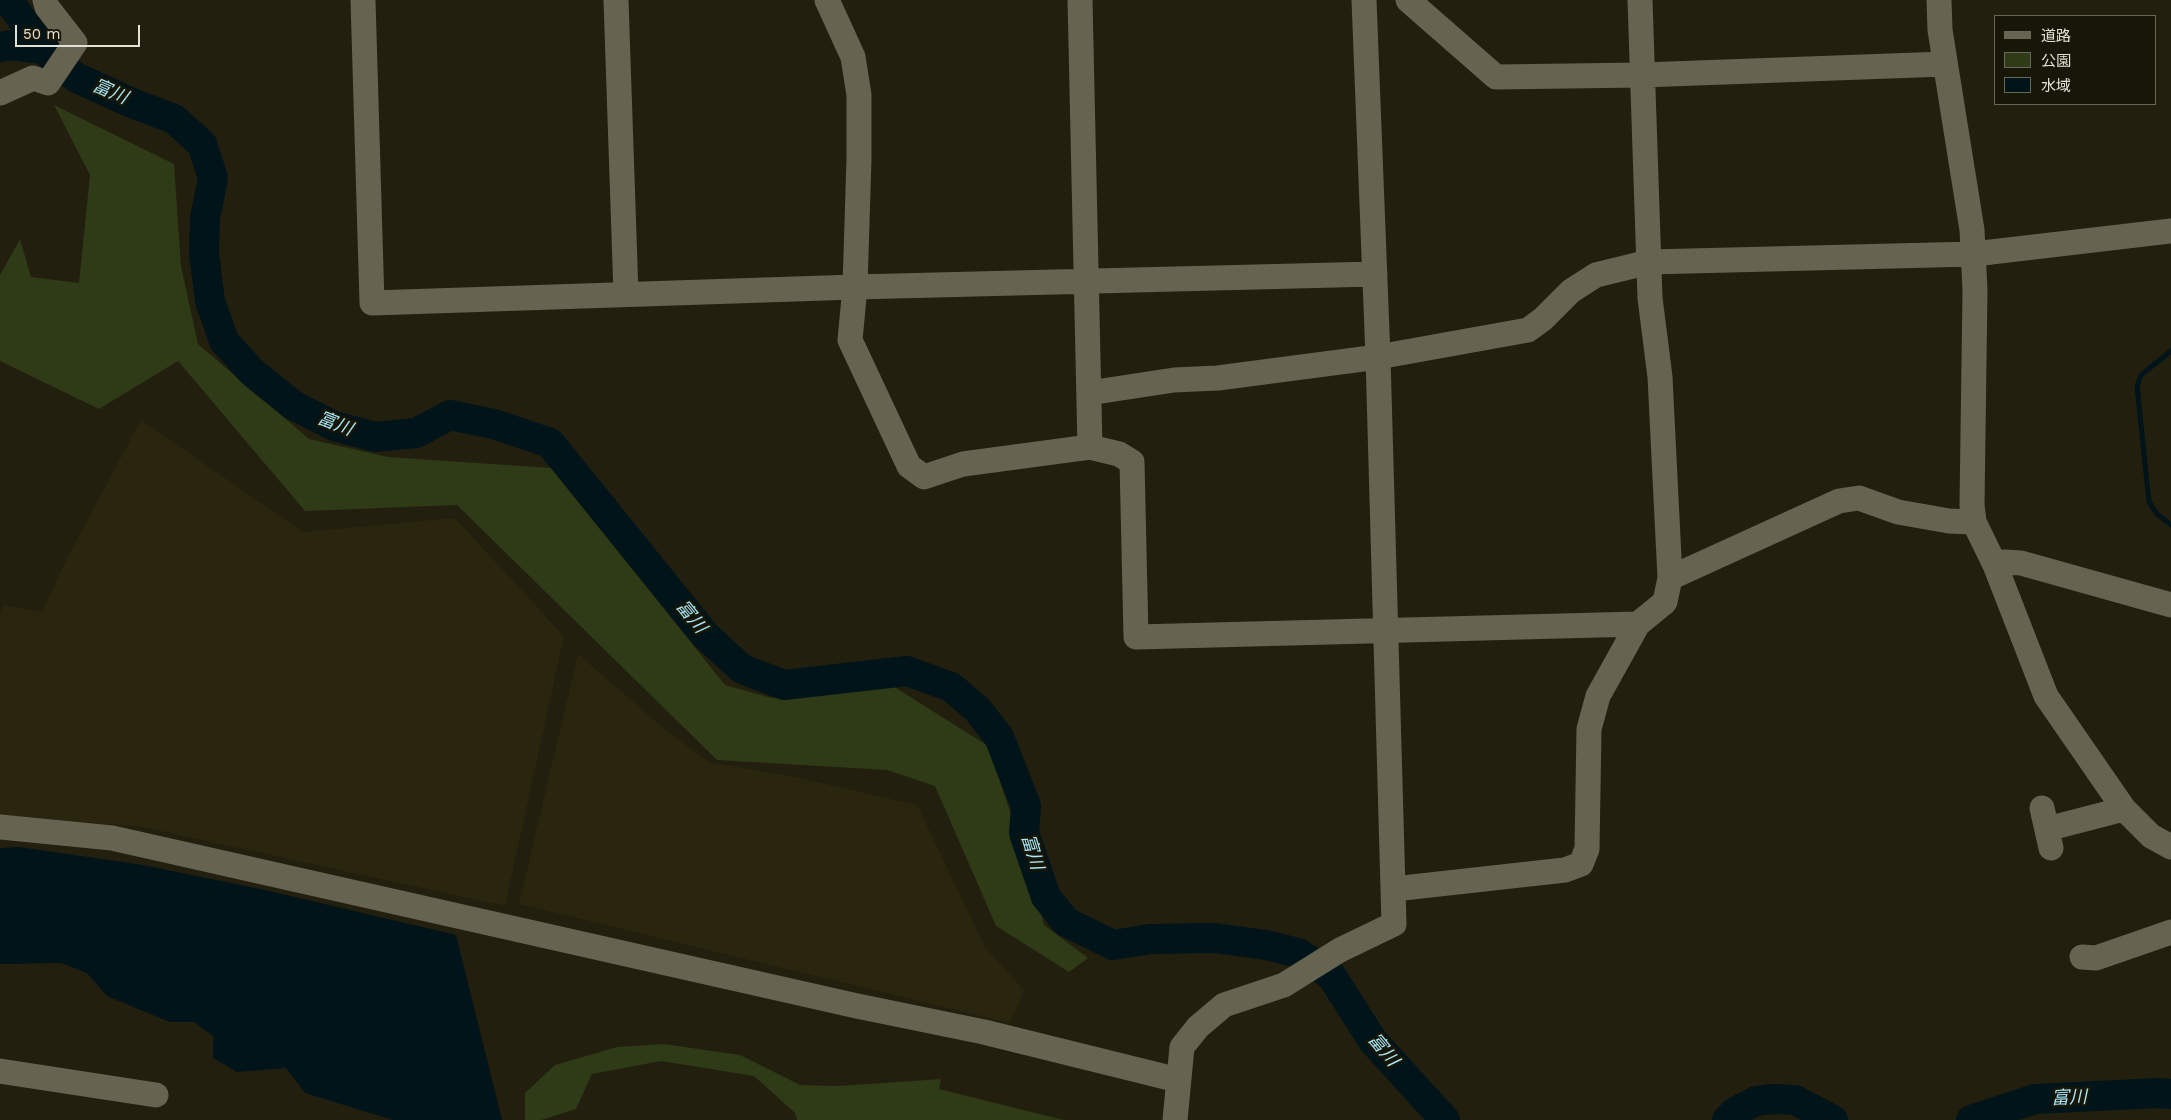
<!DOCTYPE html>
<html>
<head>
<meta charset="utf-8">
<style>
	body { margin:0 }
	#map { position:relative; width:2171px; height:1120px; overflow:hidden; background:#221f0f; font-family:"Work Sans","Noto Sans JP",sans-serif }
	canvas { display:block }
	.legend { position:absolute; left:1994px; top:15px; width:162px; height:90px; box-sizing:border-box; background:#181606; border:1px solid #696759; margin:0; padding:6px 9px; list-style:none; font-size:15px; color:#e2e1d6 }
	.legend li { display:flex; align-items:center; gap:10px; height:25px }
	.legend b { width:25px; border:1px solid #696759 }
	.scale { position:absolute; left:15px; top:25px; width:125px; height:22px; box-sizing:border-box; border:2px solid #e2e1d6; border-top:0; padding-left:6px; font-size:15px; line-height:18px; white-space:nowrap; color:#e2e1d6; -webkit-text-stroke:4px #181606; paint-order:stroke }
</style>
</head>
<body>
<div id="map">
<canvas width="2171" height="1120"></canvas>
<ul class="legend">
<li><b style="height:6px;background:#666350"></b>道路</li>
<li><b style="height:14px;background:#2e3b16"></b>公園</li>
<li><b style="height:14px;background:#00141a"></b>水域</li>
</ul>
<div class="scale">50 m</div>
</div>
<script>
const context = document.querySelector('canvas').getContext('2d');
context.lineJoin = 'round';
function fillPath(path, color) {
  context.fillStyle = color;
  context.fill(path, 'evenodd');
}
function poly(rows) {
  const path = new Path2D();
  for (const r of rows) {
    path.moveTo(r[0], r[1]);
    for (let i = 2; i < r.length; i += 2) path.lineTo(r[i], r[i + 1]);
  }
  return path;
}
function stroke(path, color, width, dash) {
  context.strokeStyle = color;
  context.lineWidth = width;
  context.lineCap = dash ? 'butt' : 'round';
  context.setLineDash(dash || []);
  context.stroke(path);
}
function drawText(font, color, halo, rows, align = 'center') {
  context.font = font + ' "Work Sans","Noto Sans JP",sans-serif';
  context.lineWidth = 5;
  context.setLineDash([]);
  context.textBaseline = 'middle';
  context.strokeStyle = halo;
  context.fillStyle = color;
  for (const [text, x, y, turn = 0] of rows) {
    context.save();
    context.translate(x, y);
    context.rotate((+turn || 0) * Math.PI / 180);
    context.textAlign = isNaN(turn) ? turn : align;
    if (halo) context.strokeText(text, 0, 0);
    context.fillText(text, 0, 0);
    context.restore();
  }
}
fillPath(poly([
	[141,420,303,532,455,518,564,636,505,906,138,826,0,817,0,616,3,605,42,612,66,560],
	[578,654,667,731,709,762,791,776,917,805,985,947,1024,990,1010,1023,519,904]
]), '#29250e');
fillPath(poly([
	[54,105,174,164,181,266,198,344,309,439,388,457,551,468,725,685,772,698,893,686,988,746,1034,883,1044,925,1088,958,1069,972,996,926,935,786,887,770,717,760,457,505,305,511,178,361,99,409,0,361,0,275,20,239,31,277,79,283,90,175],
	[664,1044,740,1055,800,1085,838,1086,941,1079,939,1089,1064,1120,797,1120,795,1113,754,1076,661,1061,592,1074,576,1109,541,1120,525,1120,525,1093,555,1065,617,1047]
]), '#2e3b16');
fillPath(poly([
	[19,847,143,865,265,890,456,935,502,1120,393,1120,305,1093,286,1068,237,1072,213,1058,213,1036,194,1022,170,1022,107,996,87,973,61,963,0,964,0,848]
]), '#00141a');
stroke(poly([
	[2171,351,2141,375,2137,386,2149,502,2157,514,2171,525]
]), '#00141a', 5);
stroke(poly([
	[8,0,43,49,75,77,132,103,174,119,202,144,213,178,205,218,204,254,210,301,224,341,252,372,293,405,334,426,375,437,416,433,450,415,494,424,550,443,706,636,742,669,784,685,907,671,951,687,977,709,999,737,1026,806,1024,833,1046,897,1066,922,1113,945,1150,939,1215,938,1266,945,1298,953,1331,975,1373,1041,1445,1120],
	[0,47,10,45,43,49],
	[1727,1120,1735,1112,1756,1101,1773,1099,1795,1100,1833,1120],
	[1971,1120,2035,1099,2158,1093,2171,1094]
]), '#00141a', 30);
stroke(poly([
	[363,0,372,303,855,287,1375,274],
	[616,0,626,294],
	[827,0,853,57,859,95,859,159,855,287,850,340,909,466,924,477,963,464,1090,447],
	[1080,0,1090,447,1119,454,1132,462,1136,637,1638,624,1665,602,1670,578,1839,501,1859,498,1898,512,1949,521,1974,522],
	[1408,0,1496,77,1642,75,1945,64],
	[1640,0,1650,298,1660,377,1670,578],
	[1939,0,1940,30,1972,230,1975,290,1972,505,1974,522,1995,565,2046,696,2124,809,2151,836,2171,847],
	[0,93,33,78,48,83,75,43,47,7,45,0],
	[1089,393,1174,380,1218,378,1378,357,1528,330,1543,319,1571,291,1596,275,1649,262,1974,254,2171,231],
	[1995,565,2004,562,2021,563,2171,605],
	[2042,808,2051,848],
	[0,827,112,838,857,1006,984,1032,1178,1080],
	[2047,829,2124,809],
	[1394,889,1565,870,1581,864,1587,849,1589,729,1598,696,1638,624],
	[2082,957,2096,958,2171,932],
	[0,1071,156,1095],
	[1175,1120,1182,1047,1198,1027,1224,1005,1284,985,1340,950,1394,924,1378,357,1364,0]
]), '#666350', 25);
drawText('italic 18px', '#a8e7f9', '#181606', [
	["富川",110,92,23],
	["富川",335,424,21],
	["富川",691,617,51],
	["富川",1032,852,73],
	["富川",1383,1050,50],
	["富川",2069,1098,-2]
]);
</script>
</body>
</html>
